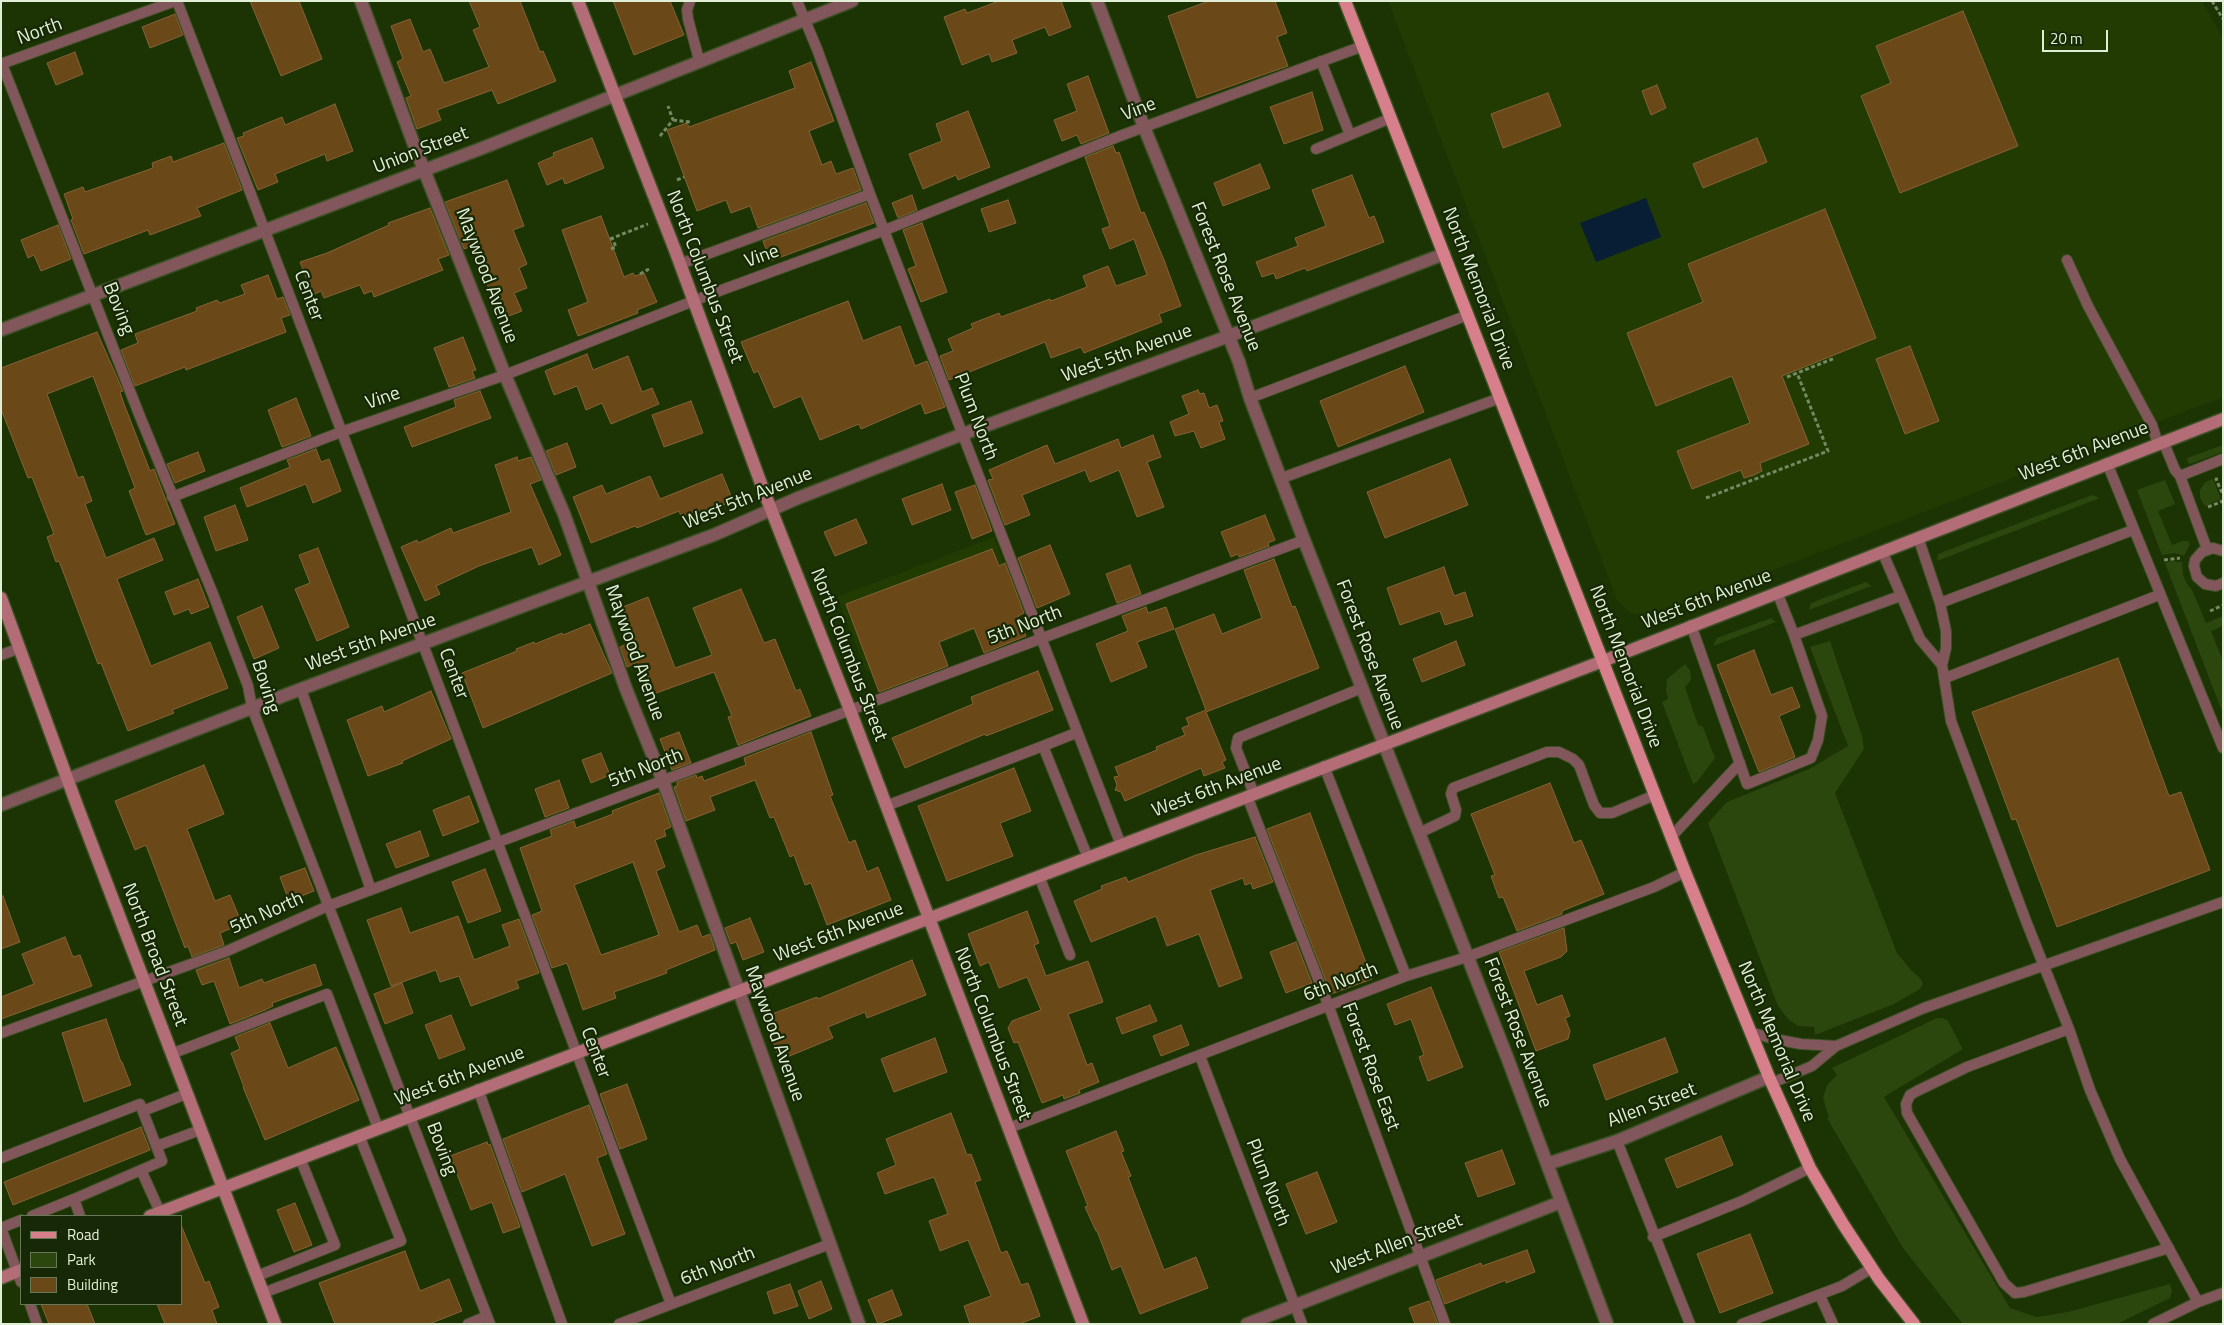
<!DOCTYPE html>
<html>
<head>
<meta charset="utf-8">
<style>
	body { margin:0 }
	#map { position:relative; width:2224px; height:1325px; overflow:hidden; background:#1c3304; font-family:"Titillium Web",sans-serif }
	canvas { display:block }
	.frame { position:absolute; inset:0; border:2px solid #e0efd5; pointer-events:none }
	.legend { position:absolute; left:20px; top:1215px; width:162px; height:90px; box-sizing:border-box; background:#162805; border:1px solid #677858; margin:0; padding:6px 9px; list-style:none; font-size:15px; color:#e0efd5 }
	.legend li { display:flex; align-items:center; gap:10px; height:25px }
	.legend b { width:25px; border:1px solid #677858 }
	.scale { position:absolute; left:2042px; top:30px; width:66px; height:22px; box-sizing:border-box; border:2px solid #e0efd5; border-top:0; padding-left:6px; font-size:15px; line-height:18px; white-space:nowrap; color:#e0efd5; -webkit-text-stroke:4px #162805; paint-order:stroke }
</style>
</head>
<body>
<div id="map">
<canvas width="2224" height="1325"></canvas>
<div class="frame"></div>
<ul class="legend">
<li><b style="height:6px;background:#d77f8a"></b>Road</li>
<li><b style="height:14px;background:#2b470e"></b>Park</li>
<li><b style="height:14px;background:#6a4818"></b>Building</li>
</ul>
<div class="scale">20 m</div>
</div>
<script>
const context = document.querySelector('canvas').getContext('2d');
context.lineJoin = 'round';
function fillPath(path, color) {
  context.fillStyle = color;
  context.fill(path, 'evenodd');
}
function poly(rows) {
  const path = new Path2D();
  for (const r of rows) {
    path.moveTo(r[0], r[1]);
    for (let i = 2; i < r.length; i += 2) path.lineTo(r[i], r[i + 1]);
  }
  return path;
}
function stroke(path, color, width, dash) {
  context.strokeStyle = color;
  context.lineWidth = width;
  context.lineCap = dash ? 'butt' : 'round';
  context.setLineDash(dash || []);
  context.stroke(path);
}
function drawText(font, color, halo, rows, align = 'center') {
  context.font = font + ' "Titillium Web",sans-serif';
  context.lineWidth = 4.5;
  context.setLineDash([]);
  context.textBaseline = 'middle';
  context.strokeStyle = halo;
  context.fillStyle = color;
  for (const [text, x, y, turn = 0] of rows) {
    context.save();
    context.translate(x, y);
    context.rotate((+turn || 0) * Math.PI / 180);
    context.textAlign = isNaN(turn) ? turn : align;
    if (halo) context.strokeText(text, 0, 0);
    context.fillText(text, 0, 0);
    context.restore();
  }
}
fillPath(poly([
	[1388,1,2202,1,2223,38,2223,397,1649,618,1629,612,1617,600],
	[994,537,1023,612,866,672,837,597]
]), '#213b02');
fillPath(poly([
	[2223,445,2223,452,2190,464,2188,463,2187,458],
	[2213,479,2221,499,2205,506,2200,498,2200,490,2205,482],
	[2165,480,2175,504,2158,511,2172,545,2183,541,2188,541,2190,544,2184,556,2175,553,2162,555,2137,490],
	[2092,495,2100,498,1937,561,1938,554],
	[2171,561,2182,562,2183,575,2187,584,2192,590,2206,623,2223,616,2223,626,2211,631,2223,661,2223,714,2165,563],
	[1866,582,1871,586,1809,610,1811,603],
	[1771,618,1776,622,1713,646,1717,638],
	[1830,641,1862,736,1864,749,1835,793,1897,953,1911,970,1921,979,1923,984,1920,989,1894,1004,1815,1035,1814,1027,1798,1026,1788,1019,1778,1006,1708,823,1727,802,1809,769,1848,746,1810,647],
	[1685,664,1690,670,1691,680,1685,687,1698,725,1703,727,1715,758,1697,782,1693,784,1662,702,1668,699,1666,690,1667,679],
	[1937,1018,1943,1018,1948,1021,1963,1049,1884,1097,2010,1308,2036,1317,2068,1312,2170,1284,2172,1291,2170,1298,2117,1324,1963,1324,1903,1248,1827,1118,1829,1117,1823,1098,1827,1085,1837,1075,1832,1068]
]), '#2b470e');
fillPath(poly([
	[1646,198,1661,237,1596,262,1580,223]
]), '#081e34');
const building = poly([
	[250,1,299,1,322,59,281,76,250,1],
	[469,1,520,1,540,52,543,51,556,81,498,104,492,90,437,110,441,120,417,129,406,98,411,96,397,62,403,59,391,26,410,19,423,52,430,49,444,83,489,67,473,30,480,27,469,1],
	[613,1,670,1,684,35,634,55,613,1],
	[999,1,1061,1,1071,27,1049,36,1045,27,1012,40,1017,53,992,62,989,54,962,65,944,17,965,9,967,13,999,1],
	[1209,1,1275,1,1287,33,1277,37,1288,66,1197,98,1168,16,1209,1],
	[1963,11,2018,146,1900,193,1861,96,1891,83,1876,46,1963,11],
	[175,14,183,35,150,48,142,27,175,14],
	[75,52,83,74,56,85,47,63,75,52],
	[811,62,834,121,809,131,822,165,831,161,836,174,853,168,861,190,758,228,750,206,731,213,726,200,697,211,667,130,687,123,689,127,795,88,789,71,811,62],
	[1088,76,1109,133,1081,144,1077,135,1062,141,1054,120,1077,111,1067,84,1088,76],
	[1657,85,1666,108,1651,115,1642,91,1657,85],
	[1312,92,1323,130,1284,144,1270,107,1312,92],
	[1548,93,1561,126,1503,148,1491,114,1548,93],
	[335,104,353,151,327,161,325,154,275,174,278,182,258,190,237,138,244,136,243,133,282,117,285,125,335,104],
	[968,111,990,167,958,180,956,175,923,189,909,154,942,141,936,124,968,111],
	[592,138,604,168,565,184,563,178,547,185,538,163,554,156,553,153,592,138],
	[1757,138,1767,162,1703,188,1693,164,1757,138],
	[224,143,242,190,197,208,201,216,150,235,148,230,84,254,71,220,73,219,64,194,83,187,85,192,153,168,152,163,171,156,173,162,224,143],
	[1113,146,1116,153,1119,152,1141,213,1144,212,1164,260,1181,306,1159,314,1162,322,1084,353,1081,347,1051,358,1045,342,949,380,940,356,953,351,948,339,973,328,971,324,999,313,1001,317,1050,299,1051,301,1087,287,1083,276,1108,266,1116,286,1147,275,1134,239,1110,249,1102,229,1110,226,1085,157,1113,146],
	[1260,164,1270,188,1223,206,1214,183,1260,164],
	[1352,175,1369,218,1374,216,1384,242,1307,271,1305,268,1276,279,1274,273,1262,277,1256,262,1298,246,1295,238,1326,226,1312,190,1352,175],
	[507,180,524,226,513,230,527,264,519,268,527,288,514,293,522,311,501,319,472,246,464,249,445,202,507,180],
	[912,195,917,210,898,218,892,203,912,195],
	[1008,200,1016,223,989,232,981,209,1008,200],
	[866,203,874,223,770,261,763,241,866,203],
	[430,208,449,255,438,259,443,270,374,297,372,291,364,294,360,285,324,298,321,291,313,295,300,262,327,253,389,225,388,223,430,208],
	[1825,209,1876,338,1782,376,1809,444,1760,463,1762,471,1754,475,1744,478,1741,470,1692,489,1677,451,1750,423,1732,376,1656,406,1627,333,1703,302,1688,264,1825,209],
	[601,216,624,277,633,273,635,276,644,273,657,302,637,310,638,313,578,336,568,310,588,302,562,230,601,216],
	[922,223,947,292,921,302,908,269,916,266,903,230,922,223],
	[58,225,71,259,41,271,34,255,28,258,21,240,58,225],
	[268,275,277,299,283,297,290,315,281,318,286,332,186,370,185,367,135,386,121,350,138,343,135,334,197,311,196,308,217,300,220,303,245,294,241,285,268,275],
	[848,301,863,341,900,326,915,366,927,361,945,407,925,414,921,403,861,429,859,424,820,440,801,396,774,408,758,371,754,373,741,342,848,301],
	[97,332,123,391,120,392,124,404,150,471,154,469,175,524,146,535,129,491,135,488,93,376,47,394,78,478,83,476,92,501,85,504,106,558,154,538,163,560,117,579,151,666,210,642,228,688,172,710,174,713,128,731,101,663,98,664,59,561,56,562,47,537,54,534,32,477,28,478,1,409,1,368,97,332],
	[463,337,476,370,472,371,475,378,449,387,434,348,463,337],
	[1910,346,1939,421,1905,434,1876,359,1910,346],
	[587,354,593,370,628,356,642,392,652,388,659,404,611,424,602,403,586,410,577,386,554,395,545,371,587,354],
	[1405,366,1424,412,1338,447,1320,401,1405,366],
	[1198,390,1200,394,1204,393,1209,408,1217,405,1223,421,1219,422,1225,439,1201,448,1194,431,1175,436,1170,422,1189,414,1182,396,1198,390],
	[480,391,491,418,412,447,404,427,456,407,454,400,480,391],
	[296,398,311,436,282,447,268,410,296,398],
	[691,401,703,433,664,447,652,415,691,401],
	[1153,435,1161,457,1147,462,1164,507,1137,517,1119,470,1090,482,1085,470,1022,495,1030,515,1005,525,988,480,993,479,989,470,1047,445,1055,464,1118,439,1121,448,1153,435],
	[567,443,576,467,556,475,546,451,567,443],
	[316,449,321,462,329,459,341,491,313,503,306,484,247,507,240,488,290,467,287,460,316,449],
	[198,452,205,471,175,483,167,464,198,452],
	[517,457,518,461,531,457,541,480,530,484,561,555,539,565,532,547,479,566,436,586,440,594,425,601,401,547,417,540,418,543,451,528,453,533,511,512,495,465,517,457],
	[1450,459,1468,505,1385,538,1367,492,1450,459],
	[722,474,733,501,683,521,679,511,637,528,635,526,591,543,573,497,602,485,606,494,650,476,660,499,722,474],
	[942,484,951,510,912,525,902,499,942,484],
	[975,485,992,531,972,539,955,492,975,485],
	[235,505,248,540,216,551,204,517,235,505],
	[1265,515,1275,540,1268,543,1269,546,1239,557,1238,554,1231,557,1221,532,1265,515],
	[856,519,867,543,835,556,824,532,856,519],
	[1050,545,1070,594,1037,608,1018,558,1050,545],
	[318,548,349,627,317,641,295,589,310,583,299,555,318,548],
	[992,549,999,566,1005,563,1024,613,1018,616,1026,636,984,653,974,628,939,642,948,666,879,692,846,604,992,549],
	[1274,559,1292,607,1295,606,1319,668,1206,712,1226,760,1222,762,1225,768,1204,776,1201,768,1125,801,1121,792,1115,790,1117,785,1114,777,1119,776,1115,767,1157,750,1156,747,1185,735,1182,728,1189,725,1186,718,1206,710,1175,629,1214,614,1222,634,1262,618,1244,570,1274,559],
	[1130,565,1141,594,1117,603,1106,574,1130,565],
	[1444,567,1454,596,1465,592,1473,616,1445,625,1440,611,1400,625,1387,588,1444,567],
	[198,579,209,607,191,614,189,609,174,615,165,592,198,579],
	[741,589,764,643,775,639,796,691,800,689,811,716,738,745,728,717,732,716,714,672,651,695,638,662,627,667,620,647,631,642,618,609,648,597,675,668,712,655,693,608,741,589],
	[262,606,279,648,254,659,237,617,262,606],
	[1146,607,1148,613,1166,607,1174,629,1137,642,1147,667,1111,682,1096,644,1128,631,1122,616,1146,607],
	[590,624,612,673,483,728,462,673,517,651,516,649,534,642,535,644,562,633,563,635,590,624],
	[1456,641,1465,665,1422,682,1413,659,1456,641],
	[1754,650,1771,695,1792,687,1800,707,1779,716,1795,757,1759,772,1717,665,1754,650],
	[2118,658,2169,796,2181,792,2210,870,2057,927,2016,819,2012,820,1972,712,2118,658],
	[1038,671,1053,710,986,736,985,734,905,768,892,738,973,704,971,697,1038,671],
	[431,691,451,739,402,761,403,763,368,776,347,720,382,706,384,712,431,691],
	[679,732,691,763,672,770,660,739,679,732],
	[811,732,833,795,830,796,849,843,855,840,867,872,878,867,891,900,827,925,811,883,805,885,794,855,790,857,774,817,770,818,755,780,710,797,715,810,686,821,674,787,677,786,677,782,696,775,697,778,702,776,704,781,746,765,744,758,811,732],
	[601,753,610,775,591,783,582,760,601,753],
	[204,765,224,814,187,829,215,901,230,895,242,924,220,933,224,945,192,957,188,946,185,948,146,845,135,850,115,801,204,765],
	[1014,768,1031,811,1000,823,1013,856,947,881,918,806,1014,768],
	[559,780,569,808,545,817,535,789,559,780],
	[1550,783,1574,843,1581,840,1604,894,1562,911,1562,914,1517,931,1503,897,1499,898,1491,876,1495,875,1471,814,1550,783],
	[659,793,671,827,664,830,666,836,655,840,665,867,656,871,679,932,697,925,702,937,710,934,715,950,666,970,667,973,614,992,616,998,583,1010,567,963,552,968,532,915,542,911,520,848,552,836,550,830,574,821,576,828,613,814,612,811,659,793],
	[633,862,659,935,601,955,574,885,633,862],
	[469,796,479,822,443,836,433,810,469,796],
	[1310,813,1372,979,1331,994,1267,829,1310,813],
	[420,831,429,856,396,868,386,844,420,831],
	[1255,837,1273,882,1253,889,1251,883,1245,885,1243,878,1210,890,1242,978,1219,987,1199,934,1167,946,1156,916,1091,942,1074,901,1102,889,1101,886,1126,877,1128,882,1196,855,1255,837],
	[305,868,314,891,289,901,280,877,305,868],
	[485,869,501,911,468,923,452,882,485,869],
	[3,896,20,942,1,949,1,897,3,896],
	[401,908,410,933,458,916,474,960,510,946,502,925,519,919,539,973,516,981,519,988,471,1006,459,976,440,982,436,970,391,986,367,920,401,908],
	[1027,911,1039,943,1034,945,1046,976,1088,961,1103,1002,1068,1014,1087,1065,1092,1063,1099,1082,1079,1090,1080,1093,1064,1099,1063,1095,1042,1103,1018,1042,1014,1043,1008,1028,1012,1021,1041,1010,1027,977,999,988,989,962,980,966,968,934,1027,911],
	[750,918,764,952,743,960,736,942,731,944,725,928,750,918],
	[1564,928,1567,951,1561,957,1524,971,1537,1005,1562,995,1570,1016,1565,1018,1570,1031,1568,1039,1536,1051,1499,952,1564,928],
	[65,937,73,957,80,955,92,986,1,1019,1,997,34,984,22,954,65,937],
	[1296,942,1312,983,1286,993,1270,952,1296,942],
	[229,958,239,988,262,979,264,983,315,964,322,985,272,1003,273,1006,265,1010,230,1024,214,981,202,985,196,970,229,958],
	[912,960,926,995,867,1018,865,1012,828,1027,833,1038,780,1060,764,1017,817,997,818,999,912,960],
	[402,983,413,1013,385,1024,374,994,402,983],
	[1431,987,1463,1067,1428,1081,1419,1057,1424,1055,1411,1019,1395,1025,1387,1004,1431,987],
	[1150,1005,1157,1021,1122,1034,1116,1018,1150,1005],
	[451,1015,465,1049,439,1059,425,1025,451,1015],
	[106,1019,121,1062,122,1062,131,1085,84,1102,62,1033,106,1019],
	[270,1023,288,1068,336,1047,359,1100,265,1140,243,1087,244,1087,231,1053,240,1049,235,1037,270,1023],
	[1181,1025,1189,1045,1161,1056,1153,1036,1181,1025],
	[935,1038,947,1072,894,1092,881,1059,935,1038],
	[1665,1038,1678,1072,1606,1100,1593,1065,1665,1038],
	[627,1084,647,1139,620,1149,600,1094,627,1084],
	[589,1105,607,1154,597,1158,625,1234,592,1246,565,1174,522,1192,503,1139,589,1105],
	[951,1113,967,1155,971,1154,981,1180,975,1182,1001,1253,1007,1251,1021,1285,1028,1283,1040,1316,1019,1324,970,1324,964,1306,991,1296,968,1240,940,1251,929,1221,948,1214,934,1177,885,1194,877,1173,896,1165,886,1139,951,1113],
	[141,1127,150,1150,13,1205,4,1182,141,1127],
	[1116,1131,1124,1151,1121,1152,1131,1176,1128,1177,1164,1270,1196,1257,1208,1288,1140,1314,1121,1266,1112,1270,1097,1231,1096,1231,1085,1207,1088,1206,1066,1151,1116,1131],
	[1721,1136,1733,1165,1677,1188,1665,1159,1721,1136],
	[487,1142,488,1145,490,1144,520,1227,503,1233,492,1202,471,1210,450,1156,487,1142],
	[1502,1150,1515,1184,1478,1197,1465,1163,1502,1150],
	[1317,1172,1337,1222,1306,1234,1286,1184,1317,1172],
	[295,1203,312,1245,294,1252,277,1210,295,1203],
	[181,1225,205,1283,209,1281,219,1307,212,1310,217,1324,165,1324,157,1304,181,1304,181,1225],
	[1750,1234,1773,1293,1720,1313,1697,1254,1750,1234],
	[1527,1250,1535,1272,1506,1283,1506,1280,1445,1304,1436,1280,1481,1263,1482,1266,1527,1250],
	[405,1251,420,1291,449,1279,462,1311,429,1324,335,1324,319,1283,405,1251],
	[821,1281,832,1309,809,1319,798,1291,821,1281],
	[790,1284,798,1306,774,1314,767,1292,790,1284],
	[892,1290,902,1315,878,1324,868,1300,892,1290],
	[1429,1301,1438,1324,1415,1324,1409,1308,1429,1301],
	[41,1304,87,1304,95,1324,49,1324,41,1304]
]);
fillPath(building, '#6a4818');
stroke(building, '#856335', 1);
const lane = poly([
	[177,1,432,668,671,1304],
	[690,1,687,10,688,19,699,60],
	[797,1,817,49,870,194,1121,845],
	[1321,61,1350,135],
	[1,64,175,1],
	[2,64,139,414,213,594,248,686,252,708,490,1324],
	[1316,149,1391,118],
	[2067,260,2088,306,2152,425,2158,444],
	[680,264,870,194],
	[1250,398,1468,315],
	[2163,441,2175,470,2180,476,2207,549],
	[2107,463,2223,748],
	[2180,476,2223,459],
	[1282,478,1500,398],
	[172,497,341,432,505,375,719,291,885,230,1120,136,1363,46],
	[1918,537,1940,603,1946,631,1946,648,1942,665,1951,721,2026,921,2069,1029,2090,1090,2120,1159,2198,1302,2153,1324],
	[1882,551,1920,639,1942,665],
	[2223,551,2213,548,2202,552,2195,560,2194,566,2197,577,2205,584,2216,586,2223,583],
	[1777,592,1794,635,1900,596],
	[1940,603,2133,530],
	[1691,625,1747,784,1811,758,1818,740,1822,716,1794,635],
	[1,655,20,648],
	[1945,678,2159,595],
	[301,689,371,890],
	[1043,746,1076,733],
	[1324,766,1406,976],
	[1254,794,1236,748,1238,738,1362,688],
	[1247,796,1329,1007,1445,1324],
	[886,806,1043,746,1088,858],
	[1419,833,1455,816,1456,810,1451,794,1453,788,1547,752,1559,752,1573,759,1579,765,1594,805,1600,813,1612,813,1655,795],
	[1672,836,1740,763],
	[1039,876,1070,955],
	[2069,1029,1967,1067,1917,1091,1910,1095,1906,1104,1907,1113,2004,1283,2015,1293,2024,1292,2169,1248],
	[1750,1032,1774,1039,1801,1044,1836,1046],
	[1,1033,227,951,328,906,1304,540],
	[171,1054,327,994,378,1128],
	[1200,1056,1302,1324],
	[1772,1083,1812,1066,1836,1046,1924,1008,2223,902],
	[478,1089,562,1324],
	[143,1111,186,1094],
	[1009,1128,1406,976,1467,957,1654,887,1685,872],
	[1617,1141,1690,1324],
	[157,1146,200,1130],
	[1,1158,140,1104,162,1161,74,1199,80,1216],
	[141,1170,160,1212],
	[32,1216,74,1199],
	[1,1228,21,1282],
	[1,1228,21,1220],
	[1653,1237,1742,1201,1810,1168],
	[257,1276,335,1245,300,1158],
	[263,1293,401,1241,359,1135],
	[1820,1296,1833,1324],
	[2198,1302,2223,1293],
	[30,1304,37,1324],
	[468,1324,487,1316],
	[619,1324,830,1244],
	[1742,1324,1842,1286,1872,1268]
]);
const street = poly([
	[361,1,413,142,505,375,564,514,626,689,663,781,859,1324],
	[1097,1,1144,127,1239,362,1250,398,1304,540,1507,1057,1607,1324],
	[1,330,480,149,852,1],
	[1,805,301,689,716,534,798,498,963,434,1229,336,1444,254],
	[1547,1164,1617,1141,1769,1077],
	[1247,1324,1561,1202]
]);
const secondary = poly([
	[578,1,675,250,763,489,850,710,1083,1324],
	[1,598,78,808,275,1324],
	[150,1216,1603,661,2223,419],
	[1,1278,21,1270]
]);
const primary = poly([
	[1345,1,1685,872,1769,1077,1810,1168,1843,1224,1879,1279,1914,1324]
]);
stroke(lane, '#3b5125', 12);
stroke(street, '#3b5125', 15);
stroke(secondary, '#3b5125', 15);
stroke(primary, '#3b5125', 15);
stroke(poly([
	[2212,1,2223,19],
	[673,120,690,122],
	[660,136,673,120,668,106],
	[677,180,684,177],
	[610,239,648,224],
	[611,249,616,247,612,238],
	[640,274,649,269],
	[1787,377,1835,358],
	[2218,479,2216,479,2223,495],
	[1706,498,1828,451,1797,373],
	[2208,507,2223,501],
	[2164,560,2180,558],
	[2210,611,2223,605]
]), '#748862', 3, [4, 2.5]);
stroke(lane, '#82575b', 10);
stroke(street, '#82575b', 12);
stroke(secondary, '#b26d76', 12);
stroke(primary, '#d77f8a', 12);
drawText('19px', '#e0efd5', '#162805', [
	["North",40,32,-20],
	["Vine",1139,110,-21],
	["Union Street",421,151,-21],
	["Vine",762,257,-20],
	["Maywood Avenue",486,276,69],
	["North Columbus Street",704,277,69],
	["Forest Rose Avenue",1225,277,68],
	["North Memorial Drive",1478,289,69],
	["Center",308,296,69],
	["Boving",118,309,68],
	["West 5th Avenue",1127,354,-20],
	["Vine",383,399,-19],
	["Plum North",975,417,69],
	["West 6th Avenue",2084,452,-21],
	["West 5th Avenue",748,499,-22],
	["West 6th Avenue",1707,600,-21],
	["5th North",1025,626,-21],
	["West 5th Avenue",371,643,-20],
	["Maywood Avenue",634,653,70],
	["North Columbus Street",848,655,69],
	["Forest Rose Avenue",1369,655,69],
	["North Memorial Drive",1625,667,69],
	["Center",453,674,69],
	["Boving",265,687,72],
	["5th North",646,769,-21],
	["West 6th Avenue",1217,788,-21],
	["5th North",267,914,-24],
	["West 6th Avenue",839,933,-21],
	["North Broad Street",154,955,69],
	["6th North",1341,983,-21],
	["Forest Rose Avenue",1517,1033,69],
	["Maywood Avenue",774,1034,70],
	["North Columbus Street",992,1034,69],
	["North Memorial Drive",1776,1042,67],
	["Center",595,1053,69],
	["Forest Rose East",1370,1067,70],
	["West 6th Avenue",460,1077,-21],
	["Allen Street",1652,1106,-21],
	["Boving",441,1149,69],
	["Plum North",1267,1183,69],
	["West Allen Street",1397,1245,-21],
	["6th North",718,1267,-21]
]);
</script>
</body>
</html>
